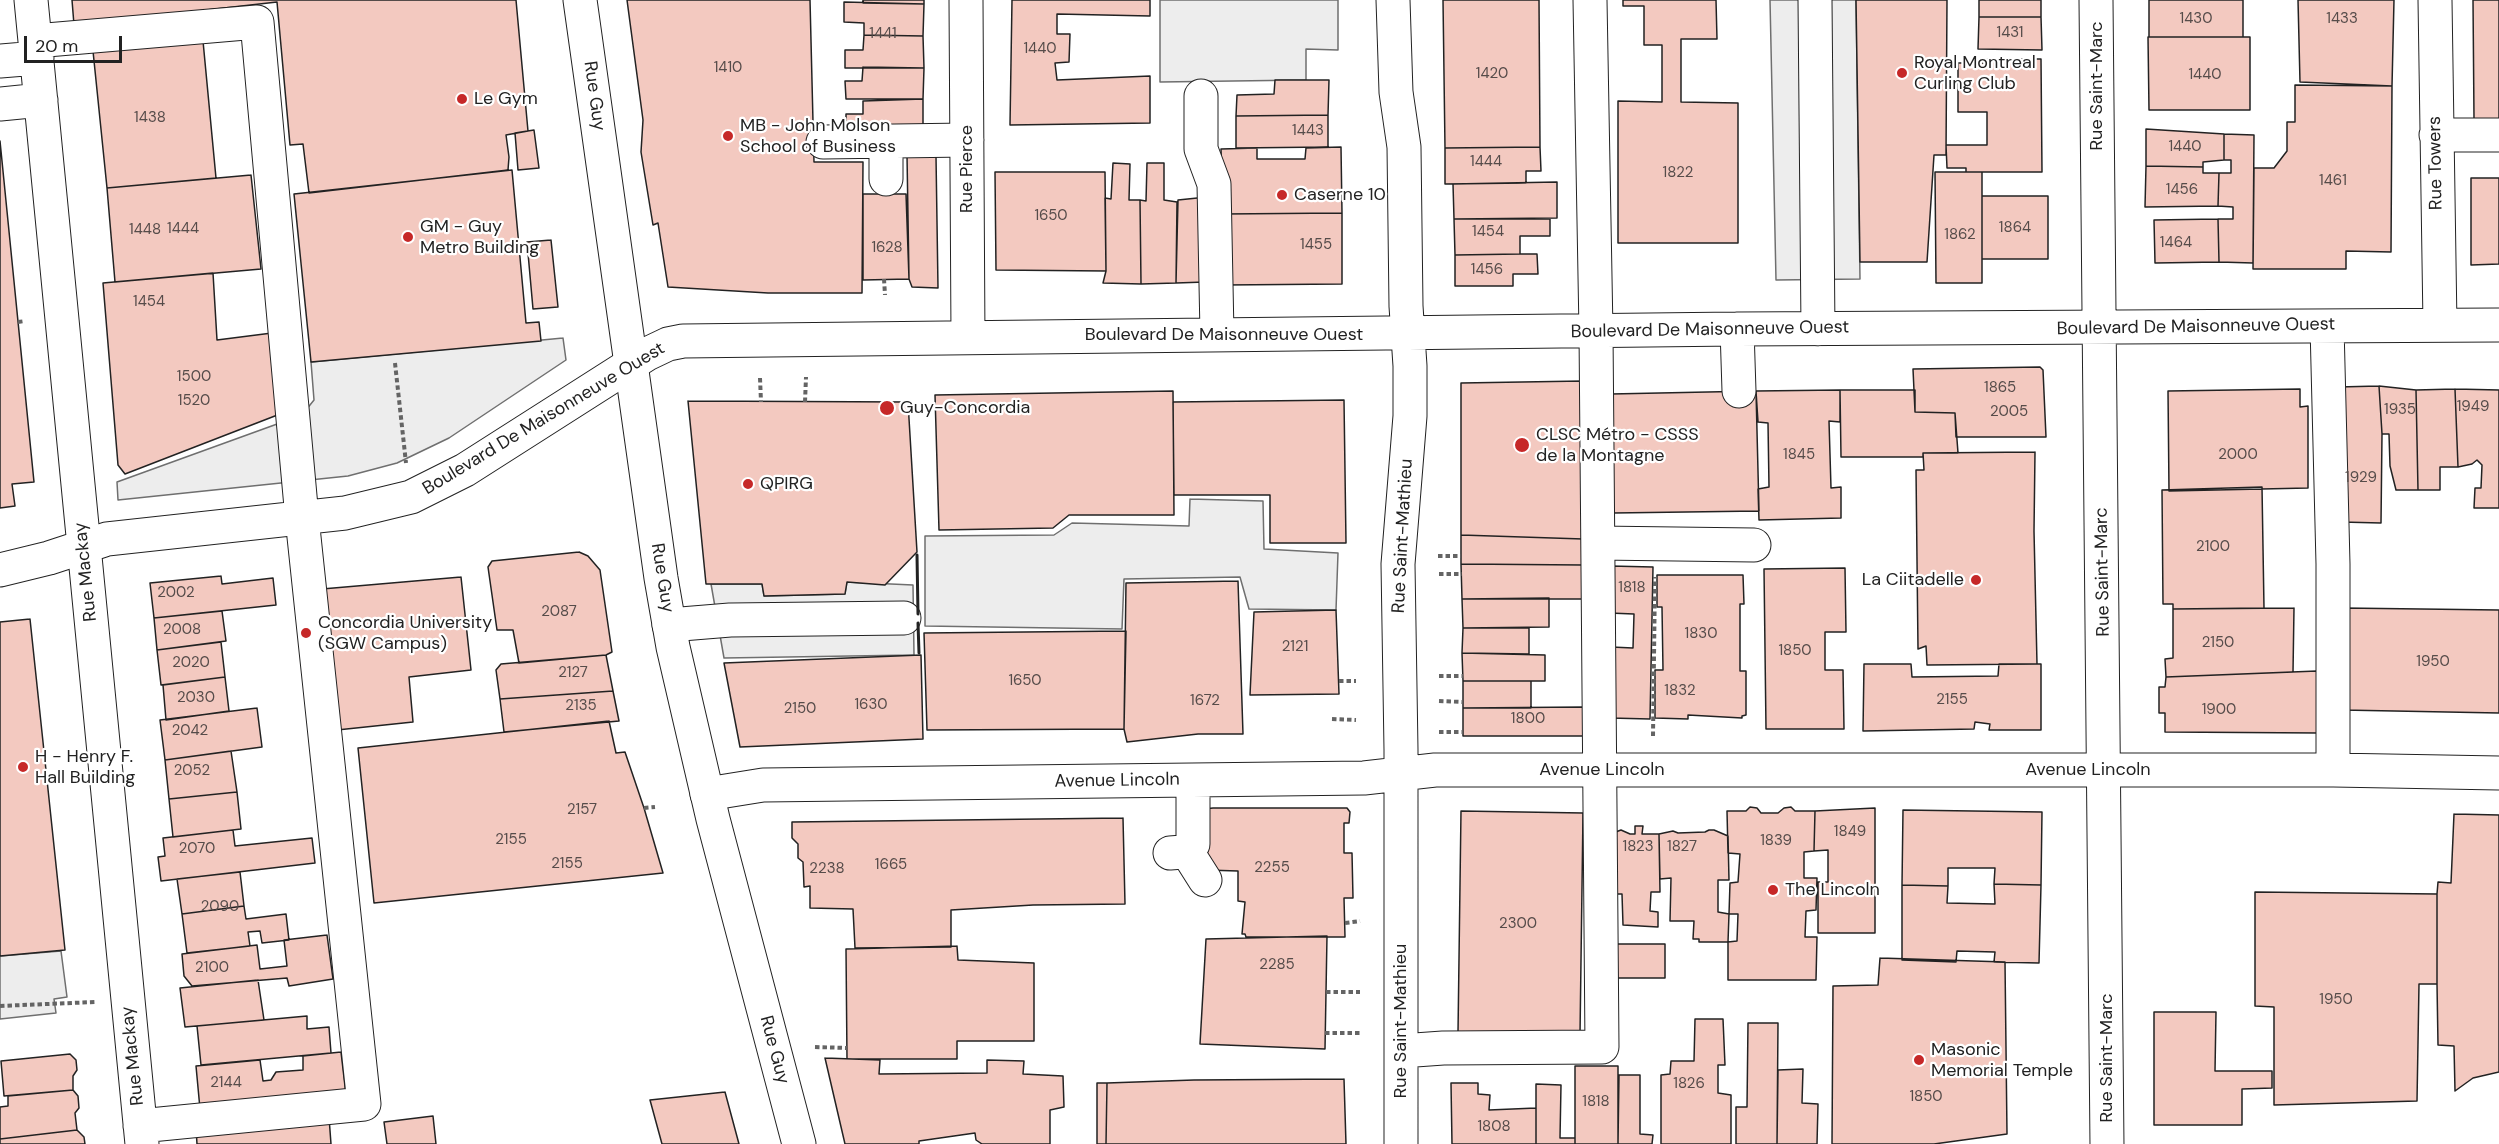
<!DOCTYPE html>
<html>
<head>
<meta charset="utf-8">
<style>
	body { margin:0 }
	#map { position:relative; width:2499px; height:1144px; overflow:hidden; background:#fff; font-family:"DM Sans",sans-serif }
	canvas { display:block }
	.scale { position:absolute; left:24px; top:36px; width:98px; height:27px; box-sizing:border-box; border:3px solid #222; border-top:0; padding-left:8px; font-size:18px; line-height:21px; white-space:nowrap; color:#222; -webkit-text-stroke:4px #fff; paint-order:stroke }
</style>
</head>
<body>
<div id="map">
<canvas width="2499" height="1144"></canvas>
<div class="scale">20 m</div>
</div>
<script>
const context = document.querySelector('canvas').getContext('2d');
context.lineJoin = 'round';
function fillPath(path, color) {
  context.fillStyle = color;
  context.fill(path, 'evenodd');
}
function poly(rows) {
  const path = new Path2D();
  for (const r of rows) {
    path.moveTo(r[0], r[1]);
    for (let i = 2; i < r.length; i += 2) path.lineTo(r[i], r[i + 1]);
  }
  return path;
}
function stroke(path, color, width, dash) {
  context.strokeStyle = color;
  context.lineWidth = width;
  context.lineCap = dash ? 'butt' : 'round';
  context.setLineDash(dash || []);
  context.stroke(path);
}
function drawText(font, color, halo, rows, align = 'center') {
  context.font = font + ' "DM Sans",sans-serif';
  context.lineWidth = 4.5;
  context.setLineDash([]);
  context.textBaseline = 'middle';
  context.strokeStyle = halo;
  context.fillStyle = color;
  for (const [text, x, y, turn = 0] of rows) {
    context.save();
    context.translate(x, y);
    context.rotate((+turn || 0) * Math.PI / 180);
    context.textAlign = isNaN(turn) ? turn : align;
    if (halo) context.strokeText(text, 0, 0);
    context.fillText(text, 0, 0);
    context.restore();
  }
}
const parking = poly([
	[1160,0,1338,0,1338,50,1306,49,1306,80,1160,82,1160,0],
	[1770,0,1856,0,1860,279,1776,280,1770,0],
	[563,338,566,360,449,438,397,463,348,476,118,500,117,482,302,415,314,400,311,362,563,338],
	[1190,499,1263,501,1264,549,1338,553,1336,610,1249,609,1240,577,1124,579,1122,629,925,626,925,536,1054,535,1072,523,1189,526,1190,499],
	[847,582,913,585,914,655,724,658,711,584,762,584,764,596,845,594,847,582],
	[61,951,67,997,54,999,56,1013,0,1019,0,956,61,951]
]);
fillPath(parking, '#ededed');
stroke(parking, '#6f6f6f', 1.5);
const building = poly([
	[72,0,516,0,528,131,506,135,509,157,508,170,309,193,303,144,290,145,277,2,74,25,72,0],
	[627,0,810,0,814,162,863,162,862,293,768,293,668,287,658,223,653,225,641,152,643,120,627,0],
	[863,0,924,0,924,4,863,3,863,0],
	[1012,0,1150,0,1150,16,1057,14,1057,34,1070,34,1069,62,1055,63,1057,80,1150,76,1150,123,1010,125,1012,0],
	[1443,0,1539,0,1540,147,1445,148,1443,0],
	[1623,0,1716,0,1717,39,1681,39,1681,102,1738,103,1738,243,1618,243,1618,101,1662,102,1662,45,1644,45,1644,6,1623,6,1623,0],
	[1856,0,1947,0,1946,155,1934,155,1927,262,1860,262,1856,0],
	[1979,0,2041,0,2041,17,1979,17,1979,0],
	[2149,0,2243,0,2243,37,2149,37,2149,0],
	[2298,0,2394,0,2392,86,2300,82,2298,0],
	[2473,0,2499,0,2499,119,2474,119,2473,0],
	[844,2,924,4,923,36,864,35,864,23,844,22,844,2],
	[1979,17,2041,17,2042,50,1978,49,1979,17],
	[864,35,923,36,924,68,845,68,845,50,863,50,864,35],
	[2148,37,2250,37,2250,110,2149,110,2148,37],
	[203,41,216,178,107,188,93,51,203,41],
	[1986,59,2041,59,2042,172,1966,172,1966,168,1947,168,1946,145,1987,145,1987,112,1958,112,1958,63,1986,63,1986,59],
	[863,67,924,68,923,99,846,99,845,81,862,81,863,67],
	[1275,80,1329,80,1328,115,1236,116,1237,95,1274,94,1275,80],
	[2295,85,2392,86,2391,252,2346,251,2346,269,2253,269,2254,168,2274,168,2287,151,2287,122,2295,122,2295,85],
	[923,99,923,132,846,133,846,114,863,114,863,101,923,99],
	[1328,115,1328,147,1236,148,1236,116,1328,115],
	[2146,129,2224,134,2224,160,2203,162,2203,167,2146,166,2146,129],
	[534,130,539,168,518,170,515,133,534,130],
	[2224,134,2254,135,2253,263,2219,262,2218,219,2233,219,2233,207,2218,206,2219,173,2231,173,2231,160,2224,160,2224,134],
	[0,141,34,482,12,484,15,506,0,508,0,141],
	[1341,147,1342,213,1223,214,1221,149,1257,148,1257,159,1305,159,1306,148,1341,147],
	[1540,147,1541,171,1526,171,1526,183,1445,184,1445,148,1540,147],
	[907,155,936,156,938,288,912,287,909,279,907,155],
	[1113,163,1130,164,1129,200,1140,200,1141,284,1103,283,1106,271,1105,198,1111,199,1113,163],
	[1147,163,1164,163,1164,200,1177,202,1176,283,1141,284,1140,200,1146,201,1147,163],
	[2146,166,2203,167,2203,173,2219,173,2218,206,2145,207,2146,166],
	[512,170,526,323,539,322,541,341,311,362,294,194,512,170],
	[995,172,1105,172,1106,271,996,270,995,172],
	[1935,172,1982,172,1982,283,1936,283,1935,172],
	[251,175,261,269,115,282,107,188,251,175],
	[2471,178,2499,178,2499,264,2471,265,2471,178],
	[1557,182,1557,218,1454,219,1453,184,1557,182],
	[863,194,906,194,909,279,863,280,863,194],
	[1982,196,2048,196,2048,259,1982,259,1982,196],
	[1207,197,1205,282,1176,283,1178,200,1207,197],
	[1342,213,1342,284,1224,285,1223,214,1342,213],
	[1454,219,1550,219,1550,236,1520,236,1520,254,1455,255,1454,219],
	[2218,219,2219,262,2155,263,2154,220,2218,219],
	[551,240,558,307,533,309,527,242,551,240],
	[1520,254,1537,254,1538,274,1513,274,1513,286,1455,286,1455,255,1520,254],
	[213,273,217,340,272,333,280,414,125,474,118,465,103,283,213,273],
	[2040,367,2043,370,2046,437,1956,437,1955,413,1915,412,1913,369,2040,367],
	[1583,381,1583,539,1461,535,1461,383,1583,381],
	[2379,386,2382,434,2381,523,2341,522,2338,387,2379,386],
	[2379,386,2416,390,2418,490,2396,490,2390,466,2389,434,2382,434,2379,386],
	[2300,389,2300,407,2308,406,2308,488,2169,491,2168,391,2300,389],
	[2455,389,2499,390,2499,508,2474,508,2475,488,2481,488,2482,465,2477,460,2472,464,2458,467,2455,389],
	[2455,389,2458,467,2440,467,2440,490,2418,490,2416,390,2455,389],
	[1840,390,1915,390,1915,412,1955,413,1958,453,1923,453,1923,457,1841,457,1840,390],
	[1840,390,1840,422,1829,421,1831,488,1841,487,1841,518,1759,520,1758,489,1769,487,1768,423,1758,422,1756,391,1840,390],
	[1173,391,1174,515,1069,515,1053,528,939,530,935,395,1173,391],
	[1756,391,1759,511,1613,513,1611,394,1756,391],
	[1344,400,1346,543,1270,543,1270,495,1174,495,1173,402,1344,400],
	[688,401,908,402,917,552,885,585,847,582,845,594,764,596,762,584,706,584,688,401],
	[2035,452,2034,531,2037,664,1927,665,1926,646,1918,649,1916,470,1924,470,1923,453,2035,452],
	[2262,487,2264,608,2173,609,2173,604,2163,604,2162,490,2262,487],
	[1461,535,1583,539,1583,565,1461,564,1461,535],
	[579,552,588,556,600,570,612,652,606,655,519,663,513,630,497,630,488,567,492,561,579,552],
	[1461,564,1583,565,1583,599,1462,599,1461,564],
	[1610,566,1653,567,1650,719,1610,718,1611,647,1633,648,1634,614,1609,613,1610,566],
	[1845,568,1846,632,1825,632,1825,670,1843,670,1844,729,1766,729,1764,569,1845,568],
	[1657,575,1743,575,1744,604,1740,604,1740,671,1746,671,1746,715,1742,716,1742,718,1688,715,1688,719,1655,718,1655,670,1663,670,1662,607,1657,607,1657,575],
	[221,576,222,584,273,578,276,605,154,618,150,583,221,576],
	[461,577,471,670,409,677,413,722,337,730,322,589,461,577],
	[1238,581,1243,734,1198,734,1127,742,1124,729,1126,583,1238,581],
	[1549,598,1549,627,1463,628,1462,599,1549,598],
	[2294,608,2293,672,2166,677,2165,659,2173,658,2173,609,2294,608],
	[2343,608,2499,610,2499,713,2342,710,2343,608],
	[1336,610,1339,694,1250,695,1254,612,1336,610],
	[222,611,226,641,157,650,154,618,222,611],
	[30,619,65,950,0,956,0,622,30,619],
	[1463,628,1529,628,1529,654,1462,653,1463,628],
	[1126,631,1124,729,927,730,924,633,1126,631],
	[221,642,225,677,161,685,157,650,221,642],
	[1462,653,1545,655,1545,681,1463,681,1462,653],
	[606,655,613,691,500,699,496,670,501,664,606,655],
	[921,655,923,739,740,747,724,663,921,655],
	[1864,664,1911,664,1912,677,1998,676,1999,664,2041,664,2041,730,1989,730,1990,724,1975,722,1974,729,1863,731,1864,664],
	[2317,671,2319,733,2165,732,2165,713,2159,713,2159,687,2165,687,2166,677,2317,671],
	[225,677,229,711,166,720,163,685,225,677],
	[1463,681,1531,681,1531,708,1463,708,1463,681],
	[613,691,619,721,504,732,500,699,613,691],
	[1584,707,1584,736,1463,736,1463,708,1584,707],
	[257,708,262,747,165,760,160,720,257,708],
	[609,721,616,753,625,752,644,808,663,873,374,903,358,748,609,721],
	[231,751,237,792,169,799,165,760,231,751],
	[237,792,241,829,173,837,169,799,237,792],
	[1750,807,1757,808,1761,813,1778,813,1784,808,1791,807,1795,811,1815,811,1814,851,1804,852,1804,878,1817,878,1816,910,1806,911,1805,937,1817,937,1816,980,1728,980,1728,942,1737,941,1738,914,1729,914,1730,883,1738,882,1740,854,1728,853,1727,811,1746,811,1750,807],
	[1213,808,1347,808,1350,812,1349,823,1344,823,1344,853,1352,853,1353,898,1344,898,1345,937,1246,937,1245,934,1242,934,1245,902,1238,901,1238,871,1206,870,1204,809,1213,808],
	[1875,808,1875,933,1818,933,1818,882,1828,882,1828,850,1814,851,1815,811,1875,808],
	[1903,810,2042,812,2041,885,1994,884,1995,868,1948,868,1948,886,1902,885,1903,810],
	[1461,811,1583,813,1580,1035,1458,1033,1461,811],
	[2454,814,2499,815,2499,1072,2473,1078,2455,1091,2454,1046,2438,1045,2437,984,2437,894,2438,882,2451,883,2454,814],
	[1123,818,1125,904,1033,905,951,910,951,947,855,948,853,909,810,908,810,886,804,887,803,862,798,858,798,844,792,838,792,822,1123,818],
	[1635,826,1643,826,1642,834,1659,834,1660,892,1651,892,1650,911,1658,912,1658,927,1623,925,1622,894,1611,894,1613,833,1621,830,1630,834,1635,834,1635,826],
	[233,830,235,846,312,838,315,863,161,881,158,857,165,856,163,838,233,830],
	[1709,830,1714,830,1728,836,1729,880,1718,880,1718,912,1729,914,1728,942,1699,942,1699,939,1693,939,1694,921,1670,921,1671,878,1660,879,1659,834,1673,831,1678,833,1705,832,1709,830],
	[240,872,244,906,182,914,177,879,240,872],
	[1994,884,2041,885,2039,963,1994,962,1995,952,1957,951,1956,962,1902,960,1902,885,1948,886,1947,903,1995,904,1994,884],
	[2255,892,2437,894,2437,984,2419,984,2417,1101,2274,1105,2274,1007,2255,1006,2255,892],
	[244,906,246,919,286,914,289,940,262,943,260,931,248,932,250,946,187,953,182,914,244,906],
	[327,935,333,979,289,986,287,978,192,986,184,976,182,954,257,945,260,969,287,966,284,940,327,935],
	[1327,936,1325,1049,1200,1044,1206,939,1327,936],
	[1616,944,1665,944,1665,978,1616,978,1616,944],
	[957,946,958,960,1034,963,1034,1041,957,1041,957,1059,847,1059,846,949,957,946],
	[1880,958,2005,962,2007,1134,1934,1144,1832,1144,1833,986,1878,985,1880,958],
	[258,980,264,1020,185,1027,180,988,258,980],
	[2154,1012,2216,1012,2215,1071,2272,1071,2272,1088,2242,1089,2242,1125,2154,1125,2154,1012],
	[307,1016,307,1029,329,1027,331,1053,201,1065,197,1026,307,1016],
	[1695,1019,1723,1019,1725,1065,1718,1065,1718,1093,1731,1095,1731,1144,1661,1144,1661,1075,1670,1074,1671,1061,1694,1061,1695,1019],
	[1748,1023,1778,1023,1777,1144,1736,1144,1736,1107,1747,1107,1748,1023],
	[341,1052,346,1095,200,1109,196,1066,260,1060,263,1081,271,1080,276,1072,303,1070,303,1056,341,1052],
	[70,1054,76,1060,77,1070,73,1076,73,1090,4,1096,1,1061,70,1054],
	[825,1058,880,1060,879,1074,987,1073,987,1060,1024,1061,1023,1074,1063,1076,1064,1107,1050,1110,1050,1144,982,1144,976,1140,975,1133,919,1141,919,1144,845,1144,825,1058],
	[1575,1066,1618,1066,1618,1144,1575,1144,1575,1066],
	[1803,1069,1802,1103,1818,1104,1817,1144,1777,1144,1778,1070,1803,1069],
	[1619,1075,1640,1075,1640,1134,1653,1135,1652,1144,1618,1144,1619,1075],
	[1344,1079,1346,1144,1106,1144,1107,1083,1194,1080,1344,1079],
	[1097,1083,1107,1083,1106,1144,1097,1144,1097,1083],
	[1451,1083,1478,1083,1478,1094,1490,1095,1489,1110,1536,1108,1536,1144,1452,1144,1451,1083],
	[1536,1084,1561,1085,1560,1138,1575,1138,1575,1144,1536,1144,1536,1084],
	[73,1090,78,1096,79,1108,75,1113,77,1130,0,1139,0,1107,8,1106,8,1096,73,1090],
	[725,1092,739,1144,662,1144,650,1100,725,1092],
	[433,1116,436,1144,387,1144,384,1122,433,1116],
	[329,1117,331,1144,197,1144,196,1128,329,1117],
	[77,1130,84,1137,85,1144,0,1144,0,1139,77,1130]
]);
fillPath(building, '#f3c9c0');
stroke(building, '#222', 1.5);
const minor = poly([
	[31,0,142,1144],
	[966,0,968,337],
	[1393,0,1396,92,1404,147,1406,306,1410,366,1410,416,1398,564,1401,750,1401,1144],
	[1815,0,1818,329],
	[2096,0,2107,1144],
	[2435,0,2440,325],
	[35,41,257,22,302,518,364,1104,140,1126],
	[0,61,37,58],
	[1201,96,1201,149,1214,184,1217,334],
	[0,104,41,100],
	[2436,135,2499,135],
	[886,141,886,179],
	[823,142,967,140],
	[2327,326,2333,564,2333,770],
	[1737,329,1739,391],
	[1598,543,1754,545],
	[0,570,49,558,107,539,345,513,411,497,465,470,647,354,668,344,683,341,1737,329,2499,325],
	[669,625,730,620,904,618],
	[707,794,763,785,1364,778,1435,770,2333,770,2499,773],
	[1186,850,1205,880],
	[1170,853,1183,852,1193,844,1193,780],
	[1401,1051,1443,1048,1602,1047,1596,331,1590,0]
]);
const major = poly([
	[580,0,661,578,673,647,713,819,799,1144]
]);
stroke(minor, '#222', 35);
stroke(major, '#222', 35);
stroke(poly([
	[884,279,885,295],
	[18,322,25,321],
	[395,363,406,463],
	[760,378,761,402],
	[805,402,806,377],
	[1438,556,1461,556],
	[1439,574,1462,574],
	[1439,676,1463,676],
	[1339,681,1356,681],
	[1439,701,1463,702],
	[1332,719,1356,720],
	[1439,732,1463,732],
	[1653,736,1655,577],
	[644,808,655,807],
	[1345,923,1360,921],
	[1326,992,1360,992],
	[0,1006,95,1002],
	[1325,1033,1360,1033],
	[815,1047,847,1048]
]), '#646464', 4, [4.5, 3]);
stroke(minor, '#fff', 33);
stroke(major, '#fff', 33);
stroke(poly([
	[917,555,918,614],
	[918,623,919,653]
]), '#222', 3);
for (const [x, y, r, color] of [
	[1902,73,6,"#c62828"],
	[462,99,6,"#c62828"],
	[728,136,6,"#c62828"],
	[1282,195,6,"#c62828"],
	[408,237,6,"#c62828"],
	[887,408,8,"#c62828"],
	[1522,445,8,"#c62828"],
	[748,484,6,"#c62828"],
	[1976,580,6,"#c62828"],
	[306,633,6,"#c62828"],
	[23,767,6,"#c62828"],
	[1773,890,6,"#c62828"],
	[1919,1060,6,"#c62828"]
]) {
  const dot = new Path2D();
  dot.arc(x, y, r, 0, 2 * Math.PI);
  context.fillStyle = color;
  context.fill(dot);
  stroke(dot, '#fff', 2);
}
drawText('15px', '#564c4a', null, [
	["1430",2196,19],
	["1433",2342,19],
	["1431",2010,33],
	["1441",883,34],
	["1440",1040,49],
	["1410",728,68],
	["1420",1492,74],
	["1440",2205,75],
	["1438",150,118],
	["1443",1308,131],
	["1440",2185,147],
	["1444",1486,162],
	["1822",1678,173],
	["1461",2333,181],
	["1456",2182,190],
	["1650",1051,216],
	["1864",2015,228],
	["1444",183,229],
	["1448",145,230],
	["1454",1488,232],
	["1862",1960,235],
	["1464",2176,243],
	["1455",1316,245],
	["1628",887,248],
	["1456",1487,270],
	["1454",149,302],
	["1500",194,377],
	["1865",2000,388],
	["1520",194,401],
	["1949",2473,407],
	["1935",2400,410],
	["2005",2009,412],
	["1845",1799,455],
	["2000",2238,455],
	["1929",2361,478],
	["2100",2213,547],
	["1818",1632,588],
	["2002",176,593],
	["2087",559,612],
	["2008",182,630],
	["1830",1701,634],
	["2150",2218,643],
	["2121",1295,647],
	["1850",1795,651],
	["1950",2433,662],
	["2020",191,663],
	["2127",573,673],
	["1650",1025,681],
	["1832",1680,691],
	["2030",196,698],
	["2155",1952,700],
	["1672",1205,701],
	["1630",871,705],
	["2135",581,706],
	["2150",800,709],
	["1900",2219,710],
	["1800",1528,719],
	["2042",190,731],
	["2052",192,771],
	["2157",582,810],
	["1849",1850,832],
	["2155",511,840],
	["1839",1776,841],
	["1823",1638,847],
	["1827",1682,847],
	["2070",197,849],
	["2155",567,864],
	["1665",891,865],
	["2255",1272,868],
	["2238",827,869],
	["2090",220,907],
	["2300",1518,924],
	["2285",1277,965],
	["2100",212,968],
	["1950",2336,1000],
	["2144",226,1083],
	["1826",1689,1084],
	["1850",1926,1097],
	["1818",1596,1102],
	["1808",1494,1127]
]);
drawText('18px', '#222', '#fff', [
	["Royal Montreal",1914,63],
	["Curling Club",1914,84],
	["Le Gym",474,99],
	["MB - John Molson",740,126],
	["School of Business",740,147],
	["Caserne 10",1294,195],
	["GM - Guy",420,227],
	["Metro Building",420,248],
	["Guy-Concordia",900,408],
	["CLSC Métro - CSSS",1536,435],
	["de la Montagne",1536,456],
	["QPIRG",760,484],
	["La Ciitadelle",1964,580,"right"],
	["Concordia University",318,623],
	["(SGW Campus)",318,644],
	["H - Henry F.",35,757],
	["Hall Building",35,778],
	["The Lincoln",1785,890],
	["Masonic",1931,1050],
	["Memorial Temple",1931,1071]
], 'left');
drawText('18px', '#222', '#fff', [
	["Rue Saint-Marc",2097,86,-90],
	["Rue Guy",594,96,82],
	["Rue Towers",2436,163,-91],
	["Rue Pierce",967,169,-90],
	["Boulevard De Maisonneuve Ouest",2196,327,-1],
	["Boulevard De Maisonneuve Ouest",1710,330,-1],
	["Boulevard De Maisonneuve Ouest",1224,335],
	["Boulevard De Maisonneuve Ouest",544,419,-31],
	["Rue Saint-Mathieu",1403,536,-87],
	["Rue Mackay",86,572,-96],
	["Rue Saint-Marc",2103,572,-91],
	["Rue Guy",662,578,81],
	["Avenue Lincoln",1602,770],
	["Avenue Lincoln",2088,770],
	["Avenue Lincoln",1117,781,-1],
	["Rue Saint-Mathieu",1401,1021,-90],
	["Rue Guy",774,1050,75],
	["Rue Mackay",133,1056,-96],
	["Rue Saint-Marc",2107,1058,-90]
]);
</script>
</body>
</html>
